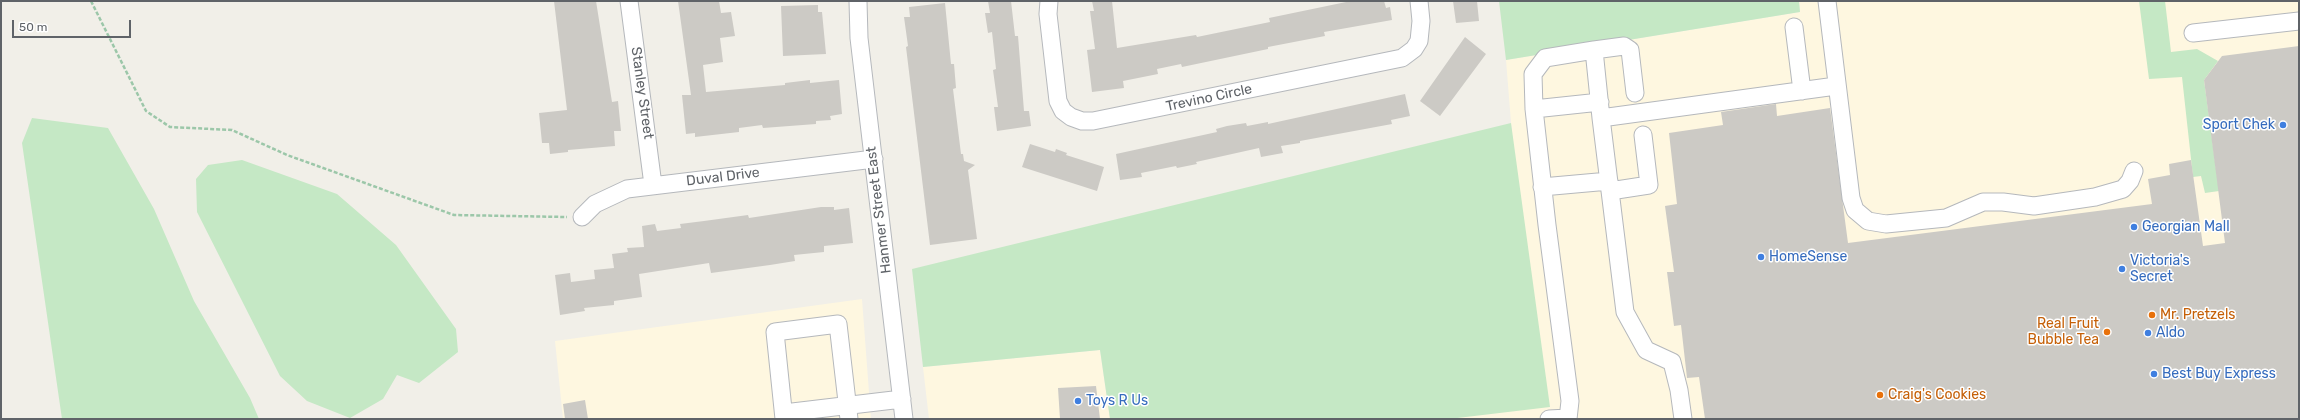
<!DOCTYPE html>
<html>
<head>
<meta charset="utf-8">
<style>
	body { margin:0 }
	#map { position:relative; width:2300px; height:420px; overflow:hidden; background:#f1efe8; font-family:Rubik,sans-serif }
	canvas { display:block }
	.frame { position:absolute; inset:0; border:2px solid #5f6368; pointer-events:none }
	.scale { position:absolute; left:12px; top:20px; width:119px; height:18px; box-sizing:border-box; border:2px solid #5f6368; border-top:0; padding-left:5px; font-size:12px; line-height:14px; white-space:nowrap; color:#5f6368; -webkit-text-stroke:3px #fff; paint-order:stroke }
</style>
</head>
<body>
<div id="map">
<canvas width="2300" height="420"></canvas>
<div class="frame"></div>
<div class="scale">50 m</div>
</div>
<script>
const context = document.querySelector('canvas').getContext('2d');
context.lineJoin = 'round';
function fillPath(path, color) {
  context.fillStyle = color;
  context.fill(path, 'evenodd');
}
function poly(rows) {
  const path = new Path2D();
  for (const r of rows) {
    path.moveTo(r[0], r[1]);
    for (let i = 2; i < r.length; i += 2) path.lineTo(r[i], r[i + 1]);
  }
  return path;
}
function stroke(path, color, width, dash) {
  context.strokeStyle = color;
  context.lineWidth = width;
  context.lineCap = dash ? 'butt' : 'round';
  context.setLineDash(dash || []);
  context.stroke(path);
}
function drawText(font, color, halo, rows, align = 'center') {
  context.font = font + ' Rubik,sans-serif';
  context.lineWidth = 3;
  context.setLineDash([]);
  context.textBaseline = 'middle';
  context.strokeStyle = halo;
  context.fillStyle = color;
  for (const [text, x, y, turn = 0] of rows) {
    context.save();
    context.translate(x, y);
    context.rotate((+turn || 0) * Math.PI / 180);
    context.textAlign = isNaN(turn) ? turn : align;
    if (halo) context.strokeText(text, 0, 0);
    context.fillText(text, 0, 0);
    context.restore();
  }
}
fillPath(poly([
	[1799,1,2299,1,2299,419,1414,419,1533,397,1506,60,1800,12],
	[862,299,871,419,563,419,555,341],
	[1100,350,1110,419,929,419,923,367]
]), '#fef7e0');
fillPath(poly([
	[1499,1,1799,1,1800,12,1506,60],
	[2139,1,2165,1,2171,52,2197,49,2218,61,2204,80,2219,191,2205,193,2201,176,2193,177,2182,77,2149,79],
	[32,118,108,128,154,209,194,301,250,398,259,419,62,419,22,143],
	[1511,123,1550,407,1449,419,1110,419,1100,350,923,367,912,269],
	[242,160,337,194,396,245,456,329,458,352,419,383,397,375,383,399,350,418,307,401,280,376,197,212,196,179,208,165]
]), '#c5e8c5');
fillPath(poly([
	[554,1,596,1,612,102,618,101,621,131,614,131,615,146,568,150,568,152,550,154,549,143,542,143,539,113,567,110],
	[678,1,719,1,721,13,731,12,735,36,720,38,723,62,703,65,706,92,785,85,785,83,810,80,810,83,839,80,842,114,830,116,831,120,816,121,816,124,763,128,762,125,739,128,739,132,695,137,695,133,686,134,682,95,691,95],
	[988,1,1011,1,1015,36,1018,36,1024,111,1029,111,1031,126,997,131,994,107,998,107,993,70,996,69,992,32,988,33,985,13,990,13],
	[1092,1,1112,1,1117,48,1196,35,1197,37,1270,22,1269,18,1351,1,1384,1,1386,8,1390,7,1392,20,1324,32,1325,36,1268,47,1268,49,1182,67,1181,64,1157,69,1158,74,1123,81,1124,88,1092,92,1087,50,1095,49,1090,11,1094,11],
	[1453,1,1477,1,1479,21,1456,23],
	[945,3,951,64,954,64,956,88,953,89,961,154,963,154,964,161,975,165,968,170,977,239,930,245,906,47,908,46,904,17,910,17,909,7],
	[818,5,818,12,822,12,826,54,783,56,781,6],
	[1465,37,1486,54,1440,116,1420,101],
	[2299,46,2299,419,1705,419,1699,377,1687,378,1681,325,1674,326,1667,272,1674,272,1665,206,1677,204,1669,133,1723,125,1721,112,1776,104,1777,116,1830,108,1848,243,2152,204,2148,179,2170,175,2169,164,2191,160,2203,246,2225,243,2204,80,2222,56],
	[1405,94,1410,116,1391,120,1392,124,1300,141,1300,143,1281,146,1283,153,1261,157,1259,148,1196,162,1197,164,1177,168,1176,166,1141,173,1142,177,1120,180,1116,154,1217,132,1216,129,1227,126,1246,123,1247,126,1268,122,1268,124],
	[1030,144,1055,152,1056,149,1067,153,1066,155,1104,167,1097,191,1022,167],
	[821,207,834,207,834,210,849,208,853,243,824,246,824,252,794,255,795,261,770,265,711,273,709,263,639,274,642,297,614,301,614,305,584,308,585,311,560,315,555,275,570,273,571,282,595,279,594,270,614,268,612,254,628,252,627,248,644,247,642,226,655,224,657,231,681,228,680,224,704,221,748,215,749,218],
	[1096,386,1100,419,1060,419,1058,388],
	[585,400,588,419,565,419,563,404]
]), '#cccac5');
const minor = poly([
	[629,1,653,185],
	[858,1,859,38,904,419],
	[1049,1,1048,14,1058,101,1063,111,1071,117,1082,121,1093,121,1402,58,1414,49,1419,41,1421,21,1419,1],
	[1827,1,1851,198,1855,210,1868,221,1886,224,1946,218,1983,202,2003,202,2034,206,2095,197,2123,189,2130,181,2134,171],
	[1794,27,1802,91],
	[2193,33,2299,21],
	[1594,50,1624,46,1630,50,1635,93],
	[1534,109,1600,102],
	[1542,187,1609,181],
	[1610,191,1649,185,1643,135],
	[582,217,595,204,627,189,874,159],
	[784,413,902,399],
	[784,419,775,332,838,324,849,419],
	[1549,419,1568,418],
	[1568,419,1570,401,1547,225,1534,109,1533,74,1545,58,1594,50,1601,118],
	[1683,419,1679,390,1672,362,1646,350,1625,312,1601,118,1836,86]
]);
stroke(minor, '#b5b8bc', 19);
stroke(poly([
	[91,1,146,111,170,127,232,130,287,155,454,215,567,217]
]), '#9cc7a9', 2.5, [4, 2]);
stroke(minor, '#fff', 17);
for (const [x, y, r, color] of [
	[2283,125,4,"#3f7fe0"],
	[2134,227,4,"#3f7fe0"],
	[1761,257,4,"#3f7fe0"],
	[2122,269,4,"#3f7fe0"],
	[2152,315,4,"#e8710a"],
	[2107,332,4,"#e8710a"],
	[2148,333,4,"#3f7fe0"],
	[2154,374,4,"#3f7fe0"],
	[1880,395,4,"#e8710a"],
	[1078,401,4,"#3f7fe0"]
]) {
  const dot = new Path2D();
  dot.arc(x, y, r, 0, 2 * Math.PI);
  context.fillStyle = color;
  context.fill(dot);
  stroke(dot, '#fff', 1.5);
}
drawText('14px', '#5f6368', '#fff', [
	["Stanley Street",642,93,82],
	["Trevino Circle",1209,98,-12],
	["Duval Drive",723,177,-7],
	["Hanmer Street East",879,210,-97]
]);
drawText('14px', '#366cbe', '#fff', [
	["Sport Chek",2275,125,"right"],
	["Georgian Mall",2142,227],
	["HomeSense",1769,257],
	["Victoria's",2130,261],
	["Secret",2130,277],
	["Aldo",2156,333],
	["Best Buy Express",2162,374],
	["Toys R Us",1086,401]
], 'left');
drawText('14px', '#c56008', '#fff', [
	["Mr. Pretzels",2160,315],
	["Real Fruit",2099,324,"right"],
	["Bubble Tea",2099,340,"right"],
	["Craig's Cookies",1888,395]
], 'left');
</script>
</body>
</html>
